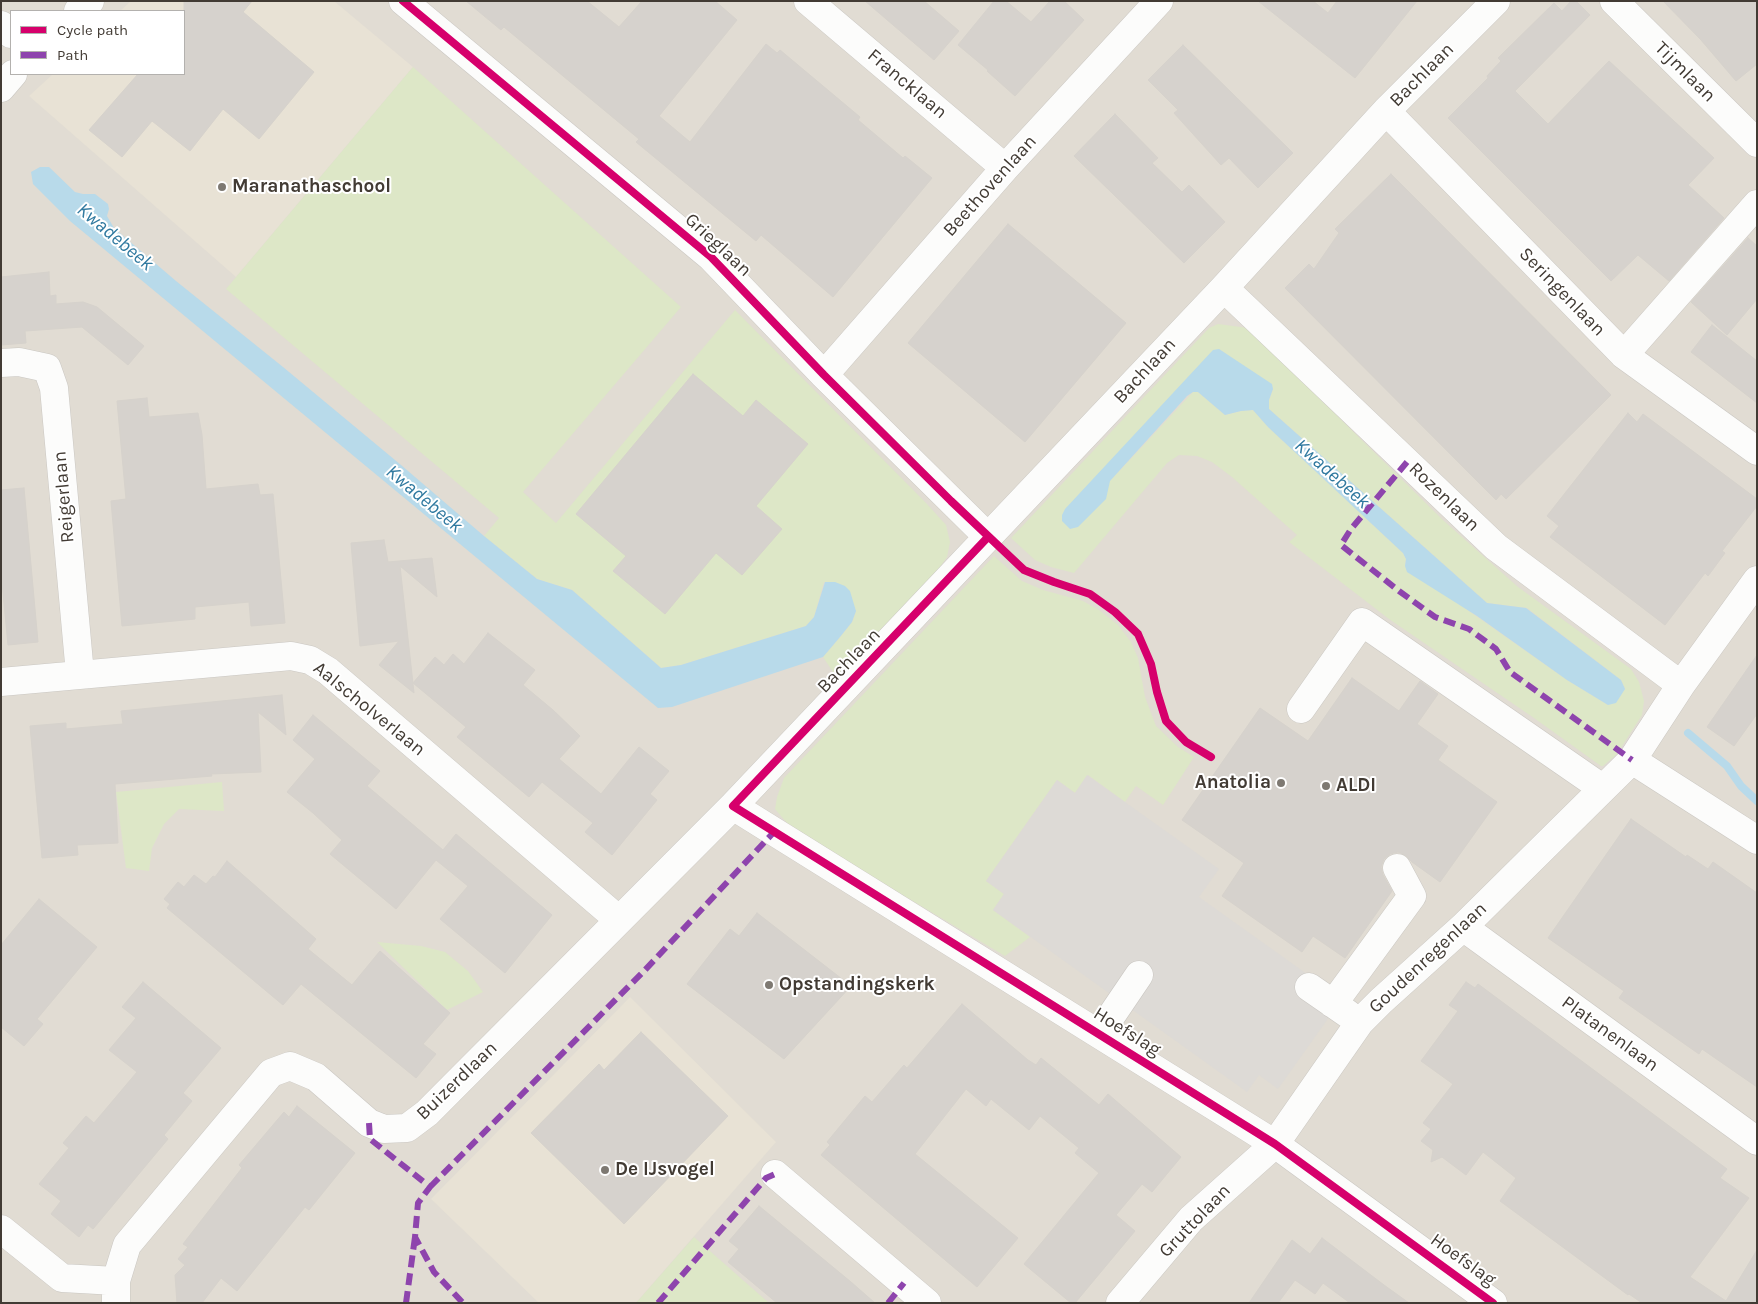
<!DOCTYPE html>
<html>
<head>
<meta charset="utf-8">
<style>
	body { margin:0 }
	#map { position:relative; width:1758px; height:1304px; overflow:hidden; background:#eeebe6; font-family:Karla,sans-serif }
	canvas { display:block }
	.frame { position:absolute; inset:0; border:2px solid #423b34; pointer-events:none }
	.legend { position:absolute; left:10px; top:10px; width:175px; height:65px; box-sizing:border-box; background:#fff; border:1px solid #b3b1ae; margin:0; padding:6px 9px; list-style:none; font-size:15px; color:#423b34 }
	.legend li { display:flex; align-items:center; gap:10px; height:25px }
	.legend b { width:25px; border:1px solid #b3b1ae }
</style>
</head>
<body>
<div id="map">
<canvas width="1758" height="1304"></canvas>
<div class="frame"></div>
<ul class="legend">
<li><b style="height:6px;background:#d6006c"></b>Cycle path</li>
<li><b style="height:6px;background:#8e44ad"></b>Path</li>
</ul>
</div>
<script>
const context = document.querySelector('canvas').getContext('2d');
context.lineJoin = 'round';
function fillPath(path, color) {
  context.fillStyle = color;
  context.fill(path, 'evenodd');
}
function poly(rows) {
  const path = new Path2D();
  for (const r of rows) {
    path.moveTo(r[0], r[1]);
    for (let i = 2; i < r.length; i += 2) path.lineTo(r[i], r[i + 1]);
  }
  return path;
}
function stroke(path, color, width, dash) {
  context.strokeStyle = color;
  context.lineWidth = width;
  context.lineCap = dash ? 'butt' : 'round';
  context.setLineDash(dash || []);
  context.stroke(path);
}
function drawText(font, color, halo, rows, align = 'center') {
  context.font = font + ' Karla,sans-serif';
  context.lineWidth = 4;
  context.setLineDash([]);
  context.textBaseline = 'middle';
  context.strokeStyle = halo;
  context.fillStyle = color;
  for (const [text, x, y, turn = 0] of rows) {
    context.save();
    context.translate(x, y);
    context.rotate((+turn || 0) * Math.PI / 180);
    context.textAlign = isNaN(turn) ? turn : align;
    if (halo) context.strokeText(text, 0, 0);
    context.fillText(text, 0, 0);
    context.restore();
  }
}
fillPath(poly([
	[1,1,1757,1,1757,1303,1,1303],
	[11,11,184,11,184,74,11,74]
]), '#e1dcd3');
fillPath(poly([
	[131,1,334,1,413,67,236,277,29,96,53,74,184,74,184,11,120,11],
	[630,997,776,1142,636,1303,539,1303,431,1199]
]), '#e8e2d5');
fillPath(poly([
	[413,67,681,307,523,492,556,523,735,310,927,504,946,525,950,542,947,557,931,580,837,678,823,657,840,637,852,622,856,611,824,582,814,617,806,626,681,665,661,668,572,590,537,579,484,536,499,518,226,289],
	[1218,324,1248,328,1444,521,1518,587,1631,669,1639,682,1644,701,1642,715,1617,754,1603,766,1601,766,1534,718,1389,619,1289,542,1297,535,1232,477,1212,462,1197,456,1179,455,1167,463,1074,573,1051,567,1035,560,1011,538,1209,328],
	[1219,349,1273,389,1269,400,1269,409,1487,603,1527,608,1621,680,1625,689,1608,705,1567,680,1405,566,1406,559,1403,553,1268,427,1253,410,1241,411,1225,415,1198,392,1193,392,1110,481],
	[994,556,1022,581,1043,590,1083,601,1099,610,1118,625,1131,642,1138,658,1145,697,1156,726,1178,747,1194,757,1163,805,1136,786,1125,802,1088,775,1075,793,1057,780,986,881,1004,894,993,910,1030,937,1005,956,792,829,775,809,777,797,784,778],
	[222,782,224,811,179,809,164,824,152,848,149,871,126,868,116,792],
	[377,942,421,946,445,952,468,971,483,992,447,1010],
	[694,1237,769,1303,636,1303]
]), '#dde7c7');
fillPath(poly([
	[1087,775,1219,869,1199,897,1342,999,1278,1089,1259,1075,1247,1092,993,910,1004,894,986,881,1057,780,1075,793]
]), '#dddad6');
fillPath(poly([
	[40,167,49,167,75,192,83,194,95,194,108,204,109,209,107,216,114,228,176,281,283,367,401,465,484,536,537,579,572,590,661,668,681,665,806,626,814,617,825,582,835,582,845,586,850,591,856,611,852,622,840,637,823,657,672,707,658,708,70,221,33,184,31,172],
	[1219,349,1272,384,1273,389,1269,400,1269,409,1487,603,1526,608,1621,680,1625,689,1616,703,1608,705,1567,680,1477,616,1407,572,1405,566,1406,559,1403,553,1268,427,1253,410,1241,411,1225,415,1198,392,1193,392,1187,396,1110,481,1106,499,1078,527,1070,529,1062,521,1062,515,1065,509,1213,350]
]), '#b8daea');
stroke(poly([
	[1688,733,1727,766,1741,786,1757,801]
]), '#b8daea', 8);
const building = poly([
	[184,1,252,1,243,12,314,72,259,139,223,109,190,151,152,121,122,157,89,130,138,74,184,74,184,1],
	[466,1,587,1,619,27,642,1,715,1,737,20,659,116,690,142,766,44,777,53,780,50,860,117,858,120,903,158,905,156,932,178,833,297,761,235,756,241,636,142,639,139,504,27,501,30,466,1],
	[865,1,924,1,959,31,934,60,865,1],
	[994,1,1006,1,1031,22,1050,1,1064,1,1084,20,1015,96,987,71,988,70,958,45,994,1],
	[1258,1,1313,1,1328,13,1337,1,1417,1,1355,78,1258,1],
	[1571,1,1576,1,1590,15,1515,91,1548,124,1609,61,1714,158,1688,185,1724,218,1669,281,1638,255,1611,281,1448,118,1488,78,1487,76,1501,61,1498,58,1554,3,1562,11,1571,1],
	[1663,1,1757,1,1757,64,1736,81,1701,40,1663,1],
	[1183,45,1293,153,1258,188,1229,158,1221,165,1174,113,1178,110,1148,80,1183,45],
	[1115,114,1158,158,1152,163,1182,192,1189,185,1225,222,1184,263,1074,156,1115,114],
	[1391,174,1611,395,1506,499,1501,494,1496,500,1285,288,1309,264,1314,269,1339,233,1335,229,1391,174],
	[1008,224,1126,323,1025,442,908,343,1008,224],
	[1748,238,1757,246,1757,299,1727,335,1691,302,1748,238],
	[49,272,50,296,56,295,56,304,83,302,97,307,144,346,128,365,82,327,25,331,26,343,1,345,1,277,49,272],
	[1712,325,1757,361,1757,403,1691,352,1712,325],
	[693,374,743,416,756,400,808,444,756,506,782,529,742,575,716,553,665,614,613,571,626,556,576,514,693,374],
	[147,398,149,417,198,413,202,435,206,489,258,484,260,495,273,494,285,623,251,626,249,602,195,607,195,619,122,626,111,501,126,499,117,401,147,398],
	[1628,413,1637,422,1643,414,1757,499,1757,506,1722,551,1725,553,1708,576,1705,573,1665,625,1550,537,1559,526,1547,516,1628,413],
	[24,488,38,642,8,645,1,572,1,490,24,488],
	[384,540,388,562,432,558,437,597,400,566,414,693,379,665,399,641,360,646,351,543,384,540],
	[488,633,535,670,523,685,553,710,580,736,559,759,601,794,639,747,669,771,650,794,657,800,612,855,585,832,593,823,542,782,529,797,457,737,466,727,413,683,435,657,444,665,453,654,464,664,488,633],
	[1757,655,1757,714,1734,746,1707,727,1757,655],
	[1352,678,1399,711,1420,681,1438,694,1417,724,1448,746,1438,760,1497,802,1440,882,1412,862,1405,855,1398,852,1390,854,1384,859,1381,867,1383,875,1392,891,1345,958,1313,936,1302,952,1222,896,1244,863,1182,820,1260,708,1308,741,1352,678],
	[282,695,286,735,258,712,261,772,211,774,212,776,115,784,118,843,77,845,78,855,42,858,30,726,66,723,66,729,123,724,121,711,282,695],
	[313,715,380,771,367,786,443,850,456,834,552,915,505,973,440,919,468,886,436,860,396,909,330,854,342,840,313,813,287,792,315,759,293,740,313,715],
	[1631,819,1686,857,1687,855,1708,869,1713,862,1757,893,1757,1087,1702,1049,1699,1054,1619,998,1624,991,1548,938,1631,819],
	[227,861,316,939,308,949,352,985,380,951,450,1013,423,1044,436,1054,416,1078,301,984,283,1005,167,908,170,904,164,899,178,882,184,887,194,875,206,884,213,876,215,877,227,861],
	[39,899,97,947,37,1019,43,1024,24,1046,1,1027,1,945,39,899],
	[757,913,851,986,784,1059,687,984,730,929,739,936,757,913],
	[143,982,221,1048,183,1093,192,1101,164,1135,168,1139,93,1229,88,1225,79,1237,51,1214,61,1201,39,1184,69,1148,63,1143,86,1116,94,1123,137,1072,109,1050,136,1018,122,1007,143,982],
	[1466,982,1475,988,1478,984,1727,1169,1720,1178,1749,1198,1690,1277,1726,1301,1757,1250,1757,1303,1642,1303,1629,1294,1628,1295,1500,1201,1516,1178,1483,1152,1466,1175,1442,1157,1431,1162,1433,1150,1421,1141,1431,1129,1423,1123,1453,1084,1421,1061,1458,1011,1449,1005,1466,982],
	[962,1004,1028,1060,1036,1065,1041,1058,1099,1105,1108,1094,1181,1157,1152,1192,1142,1184,1116,1215,1135,1231,1075,1303,1071,1303,1024,1264,1099,1173,1075,1153,1079,1148,1040,1116,1029,1130,991,1099,986,1106,966,1089,915,1154,1018,1238,977,1287,821,1155,830,1145,827,1142,865,1096,872,1102,904,1065,907,1068,962,1004],
	[641,1032,728,1116,624,1224,531,1133,599,1064,604,1070,641,1032],
	[297,1106,355,1153,309,1210,305,1207,237,1291,221,1278,202,1303,177,1303,175,1275,185,1265,178,1259,188,1247,183,1244,242,1168,239,1165,256,1145,284,1112,289,1117,297,1106],
	[759,1206,851,1282,875,1303,777,1303,728,1262,739,1249,729,1241,759,1206],
	[1322,1238,1384,1285,1409,1303,1350,1303,1323,1283,1315,1294,1295,1280,1278,1303,1249,1303,1292,1240,1310,1254,1322,1238]
]);
fillPath(building, '#d6d2cd');
stroke(building, '#d6d2cc', 1);
const minor = poly([
	[403,1,711,257,824,375,988,537],
	[808,1,1005,168],
	[1614,1,1757,143],
	[78,11,90,1],
	[1,25,11,34],
	[1,88,13,74],
	[1386,111,1624,355,1757,451],
	[1224,288,1496,547,1681,685],
	[1624,355,1757,204],
	[1,363,19,362,47,368,54,388,80,674],
	[824,375,1005,168,1159,1],
	[1,682,291,656,310,660,328,671,619,920],
	[1301,709,1362,622,1602,788],
	[1632,760,1757,840],
	[733,806,1275,1144,1493,1303],
	[1463,927,1757,1141],
	[1309,987,1348,1014],
	[1333,1004,1412,896,1397,868],
	[1099,1034,1139,975],
	[775,1174,927,1303],
	[1,1229,62,1278,116,1281],
	[116,1303,116,1281,127,1245,271,1073,290,1066,316,1077,369,1123,384,1129,407,1128,427,1113,733,806,1224,288,1386,111,1496,1],
	[1120,1303,1191,1219,1275,1144,1360,1022,1381,1001,1463,927,1632,760,1681,685,1757,580]
]);
stroke(minor, '#cac7c2', 29);
stroke(minor, '#fcfcfb', 28);
stroke(poly([
	[1407,462,1351,529,1341,545,1399,591,1435,617,1469,629,1496,649,1510,672,1632,760],
	[369,1123,370,1139,430,1187,418,1203,415,1237,434,1272,463,1303],
	[430,1187,645,970,774,832],
	[406,1303,415,1237],
	[658,1303,766,1178,775,1174],
	[888,1303,904,1283]
]), '#8e44ad', 6, [12, 6]);
stroke(poly([
	[403,1,711,257,824,375,951,501,1024,570,1054,582,1090,594,1115,612,1138,634,1151,664,1157,692,1166,721,1186,742,1211,757],
	[988,537,733,806,1275,1144,1493,1303]
]), '#d6006c', 8);
for (const [x, y, r, color] of [
	[222,187,5,"#7e7972"],
	[1281,783,5,"#7e7972"],
	[1326,786,5,"#7e7972"],
	[769,985,5,"#7e7972"],
	[605,1170,5,"#7e7972"]
]) {
  const dot = new Path2D();
  dot.arc(x, y, r, 0, 2 * Math.PI);
  context.fillStyle = color;
  context.fill(dot);
  stroke(dot, '#fff', 2);
}
drawText('19px', '#423b34', '#fff', [
	["Tijmlaan",1685,72,45],
	["Bachlaan",1422,75,-45],
	["Francklaan",907,84,40],
	["Beethovenlaan",990,186,-48],
	["Grieglaan",718,245,43],
	["Seringenlaan",1562,292,46],
	["Bachlaan",1145,371,-47],
	["Reigerlaan",64,497,-95],
	["Rozenlaan",1444,497,44],
	["Bachlaan",849,661,-46],
	["Aalscholverlaan",369,709,39],
	["Goudenregenlaan",1428,958,-43],
	["Hoefslag",1127,1032,32],
	["Platanenlaan",1610,1034,36],
	["Buizerdlaan",457,1081,-44],
	["Gruttolaan",1195,1221,-46],
	["Hoefslag",1463,1260,36]
]);
drawText('bold 19px', '#423b34', '#fff', [
	["Maranathaschool",232,187],
	["Anatolia",1271,783,"right"],
	["ALDI",1336,786],
	["Opstandingskerk",779,985],
	["De IJsvogel",615,1170]
], 'left');
drawText('italic 20px', '#317aa0', '#fff', [
	["Kwadebeek",115,237,40],
	["Kwadebeek",1332,474,42],
	["Kwadebeek",424,499,40]
]);
</script>
</body>
</html>
